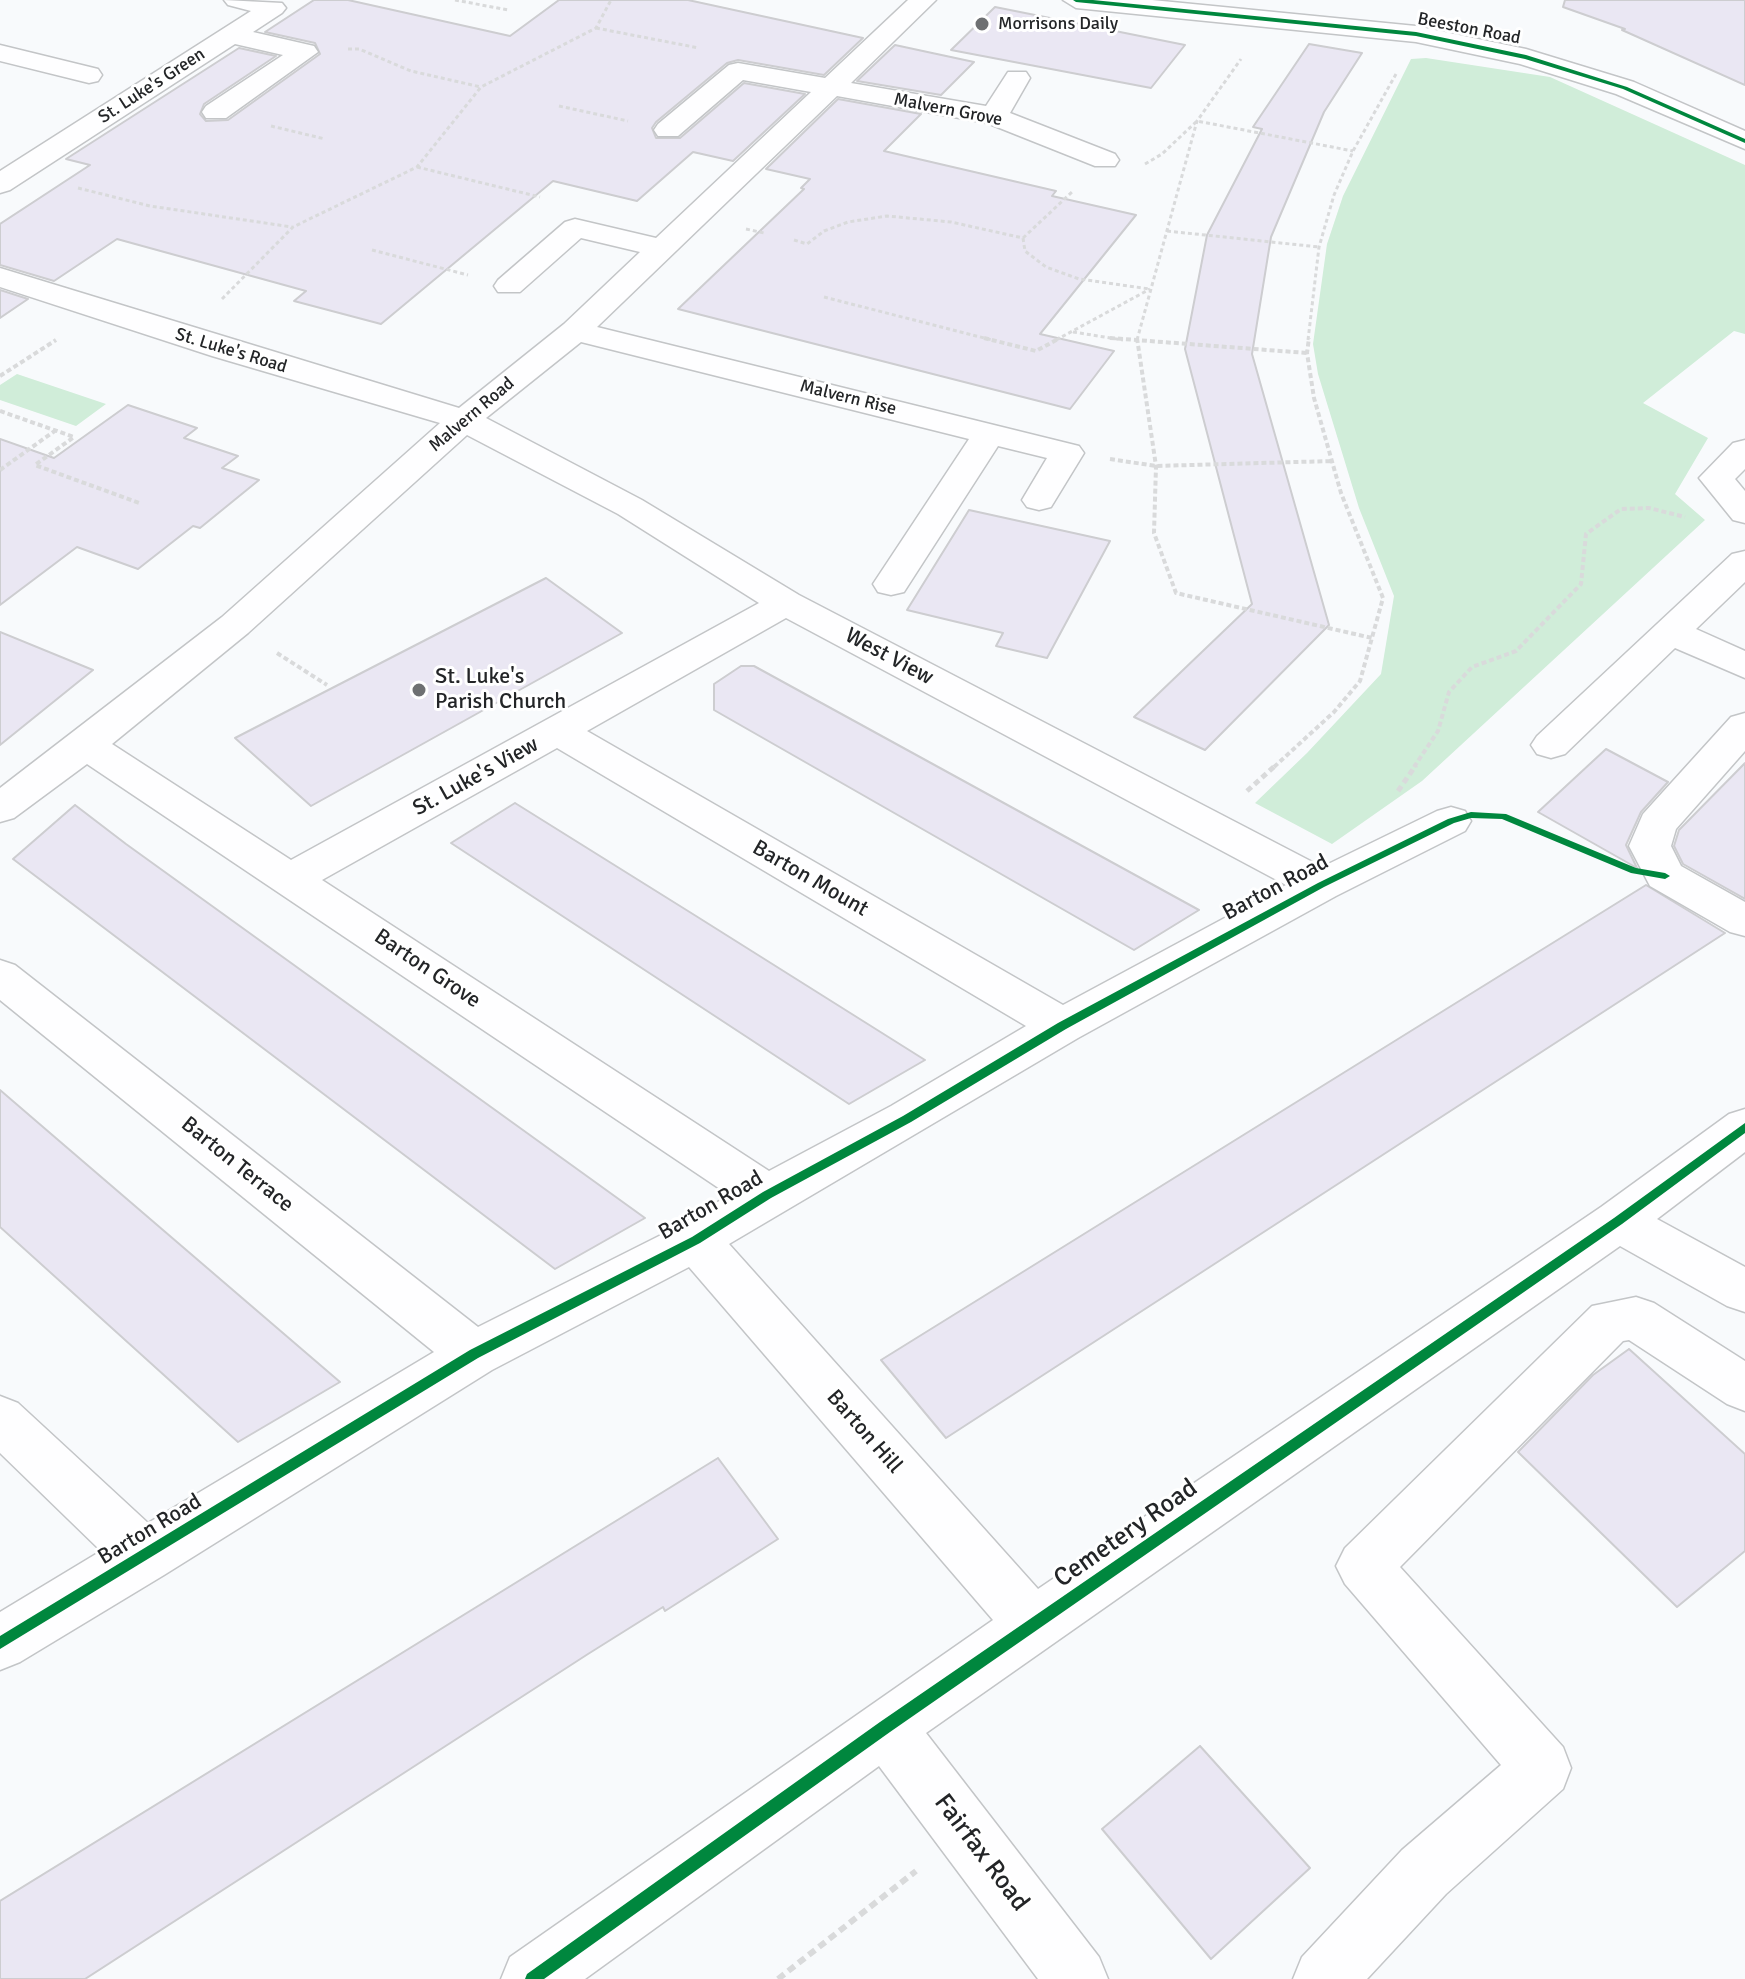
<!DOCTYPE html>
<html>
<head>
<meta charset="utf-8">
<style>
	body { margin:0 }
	canvas { display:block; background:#f8fafc }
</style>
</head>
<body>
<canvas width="1745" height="1979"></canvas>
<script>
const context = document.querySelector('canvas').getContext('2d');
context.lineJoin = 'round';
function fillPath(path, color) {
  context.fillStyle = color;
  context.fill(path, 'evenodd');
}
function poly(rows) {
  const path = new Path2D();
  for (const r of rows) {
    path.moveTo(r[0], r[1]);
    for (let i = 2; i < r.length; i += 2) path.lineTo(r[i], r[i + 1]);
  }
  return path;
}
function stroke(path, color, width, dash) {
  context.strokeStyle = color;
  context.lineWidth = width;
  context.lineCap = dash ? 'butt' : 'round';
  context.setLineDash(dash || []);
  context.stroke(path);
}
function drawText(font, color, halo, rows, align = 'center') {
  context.font = font + ' Signika,sans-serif';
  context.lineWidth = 6;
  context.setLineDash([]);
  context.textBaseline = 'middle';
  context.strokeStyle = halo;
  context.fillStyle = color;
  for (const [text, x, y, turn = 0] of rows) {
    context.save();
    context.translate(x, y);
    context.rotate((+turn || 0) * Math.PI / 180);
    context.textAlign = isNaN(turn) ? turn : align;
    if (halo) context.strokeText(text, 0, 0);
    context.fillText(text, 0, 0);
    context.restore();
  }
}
fillPath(poly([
	[1426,58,1550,77,1745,165,1745,334,1734,331,1643,403,1708,438,1675,494,1705,520,1422,781,1332,844,1255,803,1307,753,1381,674,1394,596,1359,508,1318,374,1313,344,1327,244,1343,196,1411,59],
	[17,374,106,404,76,426,0,400,0,385]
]), '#d0edd9');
const building = poly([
	[314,0,348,0,510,36,559,0,688,0,863,38,824,75,738,60,727,63,656,122,652,128,656,138,680,138,744,83,805,94,733,161,693,152,637,201,553,181,381,324,294,301,306,291,117,239,54,281,0,265,0,224,90,165,66,159,239,48,276,56,204,104,200,114,206,121,228,120,320,54,315,43,265,32,314,0],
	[1565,0,1745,0,1745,85,1622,30,1625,29,1563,7,1565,0],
	[995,7,1185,45,1151,88,951,50,995,7],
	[1309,44,1362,53,1324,112,1271,237,1252,354,1329,625,1205,750,1134,717,1252,604,1185,349,1207,235,1262,129,1253,127,1309,44],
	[895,45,974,62,941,95,857,81,895,45],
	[838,99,921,114,884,151,1056,191,1052,196,1136,215,1040,334,1114,351,1070,409,678,309,804,189,801,188,810,179,766,169,838,99],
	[0,290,28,299,0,318,0,290],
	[128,405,197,428,184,438,238,456,222,468,259,480,200,528,193,526,138,569,77,547,0,605,0,439,54,458,128,405],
	[969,510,1110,541,1047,658,996,646,1003,633,907,610,969,510],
	[546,578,622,633,311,806,235,738,546,578],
	[0,632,93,670,0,745,0,632],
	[741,666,754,666,1199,910,1134,950,714,710,714,684,741,666],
	[1606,749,1668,782,1641,812,1626,845,1637,868,1538,812,1606,749],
	[1745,763,1745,899,1683,864,1674,846,1679,830,1745,763],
	[515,803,696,916,925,1060,849,1104,451,843,515,803],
	[75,805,126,844,645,1218,555,1269,13,859,75,805],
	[1646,885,1725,933,946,1438,881,1360,1646,885],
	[0,1090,50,1133,340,1382,238,1442,0,1227,0,1090],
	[1629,1349,1745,1454,1745,1551,1677,1607,1518,1452,1593,1375,1629,1349],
	[718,1458,778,1539,665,1611,663,1607,588,1654,85,1979,0,1979,0,1901,718,1458],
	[1200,1746,1310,1868,1211,1959,1102,1829,1200,1746]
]);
fillPath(building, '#eae7f3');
stroke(building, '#cdcdd0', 2);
const minor = poly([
	[224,0,282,3,286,8,282,13,253,32,314,46,318,52,226,118,206,118,202,112,206,106,283,55,235,44,10,190,0,193,0,171,251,11,228,5,224,0],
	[908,0,936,0,851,83,986,106,1008,72,1026,72,1030,78,1010,113,1115,154,1119,160,1115,166,1095,166,987,123,837,96,597,327,1079,446,1084,453,1051,507,1039,510,1027,507,1022,500,1047,458,998,446,904,592,891,595,878,592,873,584,969,439,581,342,486,418,642,500,799,595,1322,867,1437,811,1451,807,1465,811,1471,821,1465,831,1336,896,1078,1038,729,1244,1038,1589,1601,1207,1729,1114,1745,1109,1745,1152,1657,1219,1745,1267,1745,1312,1727,1306,1620,1246,926,1733,1099,1957,1108,1979,1038,1979,879,1766,585,1979,501,1979,510,1957,993,1620,689,1267,492,1370,164,1575,20,1662,0,1670,0,1612,101,1551,0,1453,0,1396,18,1403,148,1523,434,1352,0,1000,0,960,15,965,478,1327,679,1226,729,1195,87,764,14,818,0,822,0,788,222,617,440,423,212,356,0,287,0,268,459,408,564,324,640,252,581,238,520,292,498,292,494,286,498,280,565,222,575,219,656,238,811,92,743,80,678,136,658,136,654,130,658,124,729,65,738,63,825,78,908,0],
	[467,435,618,514,759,603,291,860,112,744,248,633,467,435],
	[786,618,1286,885,1063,1005,587,731,786,618],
	[557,748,1026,1026,891,1106,769,1171,322,880,557,748],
	[1063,0,1152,0,1416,26,1526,49,1634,82,1745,131,1745,149,1616,94,1520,64,1416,42,1076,8,1063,0],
	[0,45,98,69,102,75,98,81,89,83,0,61,0,45],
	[1745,440,1745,469,1735,479,1745,491,1745,523,1733,520,1699,478,1733,443,1745,440],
	[1745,551,1745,582,1696,629,1745,651,1745,678,1675,648,1565,754,1551,758,1537,754,1531,745,1537,736,1732,554,1745,551],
	[1745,713,1745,751,1676,829,1671,846,1681,866,1745,902,1745,936,1730,932,1650,886,1629,846,1643,814,1731,717,1745,713],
	[1636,1297,1654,1303,1745,1361,1745,1411,1727,1404,1629,1340,1623,1341,1400,1567,1563,1747,1571,1768,1563,1789,1446,1894,1367,1979,1293,1979,1302,1957,1402,1850,1501,1765,1345,1584,1336,1566,1345,1548,1592,1306,1636,1297]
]);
stroke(minor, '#c3c5c7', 3);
stroke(poly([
	[455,0,508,10],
	[596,28,699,48],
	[348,49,359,49,411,71,481,87],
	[559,106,628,121],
	[271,126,325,139],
	[1145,164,1162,154,1197,121,1353,151],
	[417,167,540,197],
	[78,188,150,206,292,227],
	[746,229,764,233],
	[1167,231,1319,247],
	[1023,238,1072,192],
	[1023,238,1025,251,1046,267,1079,279,1150,289],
	[794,240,807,244,824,231,848,222,887,216,951,222,1023,238],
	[372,250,468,275],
	[824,297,992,340],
	[222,299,293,227,417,167,481,87,596,28,611,0],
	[1073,332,1123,340],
	[1056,340,1150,289],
	[1137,340,1197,121,1241,59],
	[1308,340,1319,247,1334,195,1353,151,1396,74]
]), '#d9dadb', 3, [4, 3]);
stroke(poly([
	[984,338,1036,351,1060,338],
	[1110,338,1307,353],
	[1137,338,1156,466,1154,533,1176,593,1372,638],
	[0,376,56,340],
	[0,411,74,437,35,465,139,503],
	[1110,459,1156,466,1332,461],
	[0,470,56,430],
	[277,653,327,685],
	[1274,767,1334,712,1360,681,1383,598,1341,493,1314,398,1307,353,1309,338],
	[1414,767,1438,731,1449,692,1472,667,1516,651,1581,584,1586,534,1621,509,1649,508,1685,517]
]), '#d9dadb', 4, [5, 3]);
stroke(poly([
	[1247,791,1276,765],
	[1398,791,1416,765]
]), '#d9dadb', 5, [6, 4]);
stroke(poly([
	[778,1979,916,1871]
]), '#d9dadb', 6, [8, 5]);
fillPath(minor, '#fefeff');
fillPath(poly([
	[1073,0,1093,0,1416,32,1526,55,1627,87,1745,139,1745,143,1623,89,1525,59,1416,36,1076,2,1073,0],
	[1471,812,1506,814,1636,868,1665,873,1670,876,1665,879,1631,873,1502,819,1471,818,1454,823,1324,887,1066,1029,911,1122,771,1198,700,1243,478,1358,0,1649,0,1636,470,1350,692,1237,763,1192,903,1116,1058,1023,1318,883,1448,819,1471,812],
	[1745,1123,1745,1133,1622,1224,890,1732,544,1979,525,1979,527,1974,880,1722,1614,1218,1745,1123]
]), '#00873e');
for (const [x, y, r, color] of [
	[982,24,8,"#6e7072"],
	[419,690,8,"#6e7072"]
]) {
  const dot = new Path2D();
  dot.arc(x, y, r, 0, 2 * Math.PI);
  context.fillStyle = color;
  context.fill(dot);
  stroke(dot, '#fff', 3);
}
drawText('18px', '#232527', '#fff', [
	["Morrisons Daily",998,24]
], 'left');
drawText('18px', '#232527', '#fff', [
	["Beeston Road",1469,29,11],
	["St. Luke's Green",152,86,-33],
	["Malvern Grove",948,110,11],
	["St. Luke's Road",231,351,17],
	["Malvern Rise",848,398,14],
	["Malvern Road",472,415,-40]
]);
drawText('22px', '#232527', '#fff', [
	["West View",889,657,28],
	["St. Luke's View",476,777,-29],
	["Barton Mount",810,879,30],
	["Barton Road",1276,888,-28],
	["Barton Grove",427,969,34],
	["Barton Terrace",237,1165,39],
	["Barton Road",711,1206,-30],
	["Barton Hill",864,1432,49],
	["Barton Road",150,1530,-31]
]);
drawText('22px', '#232527', '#fff', [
	["St. Luke's",435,677],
	["Parish Church",435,702]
], 'left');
drawText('26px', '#232527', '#fff', [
	["Cemetery Road",1126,1534,-35],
	["Fairfax Road",981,1853,53]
]);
</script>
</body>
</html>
